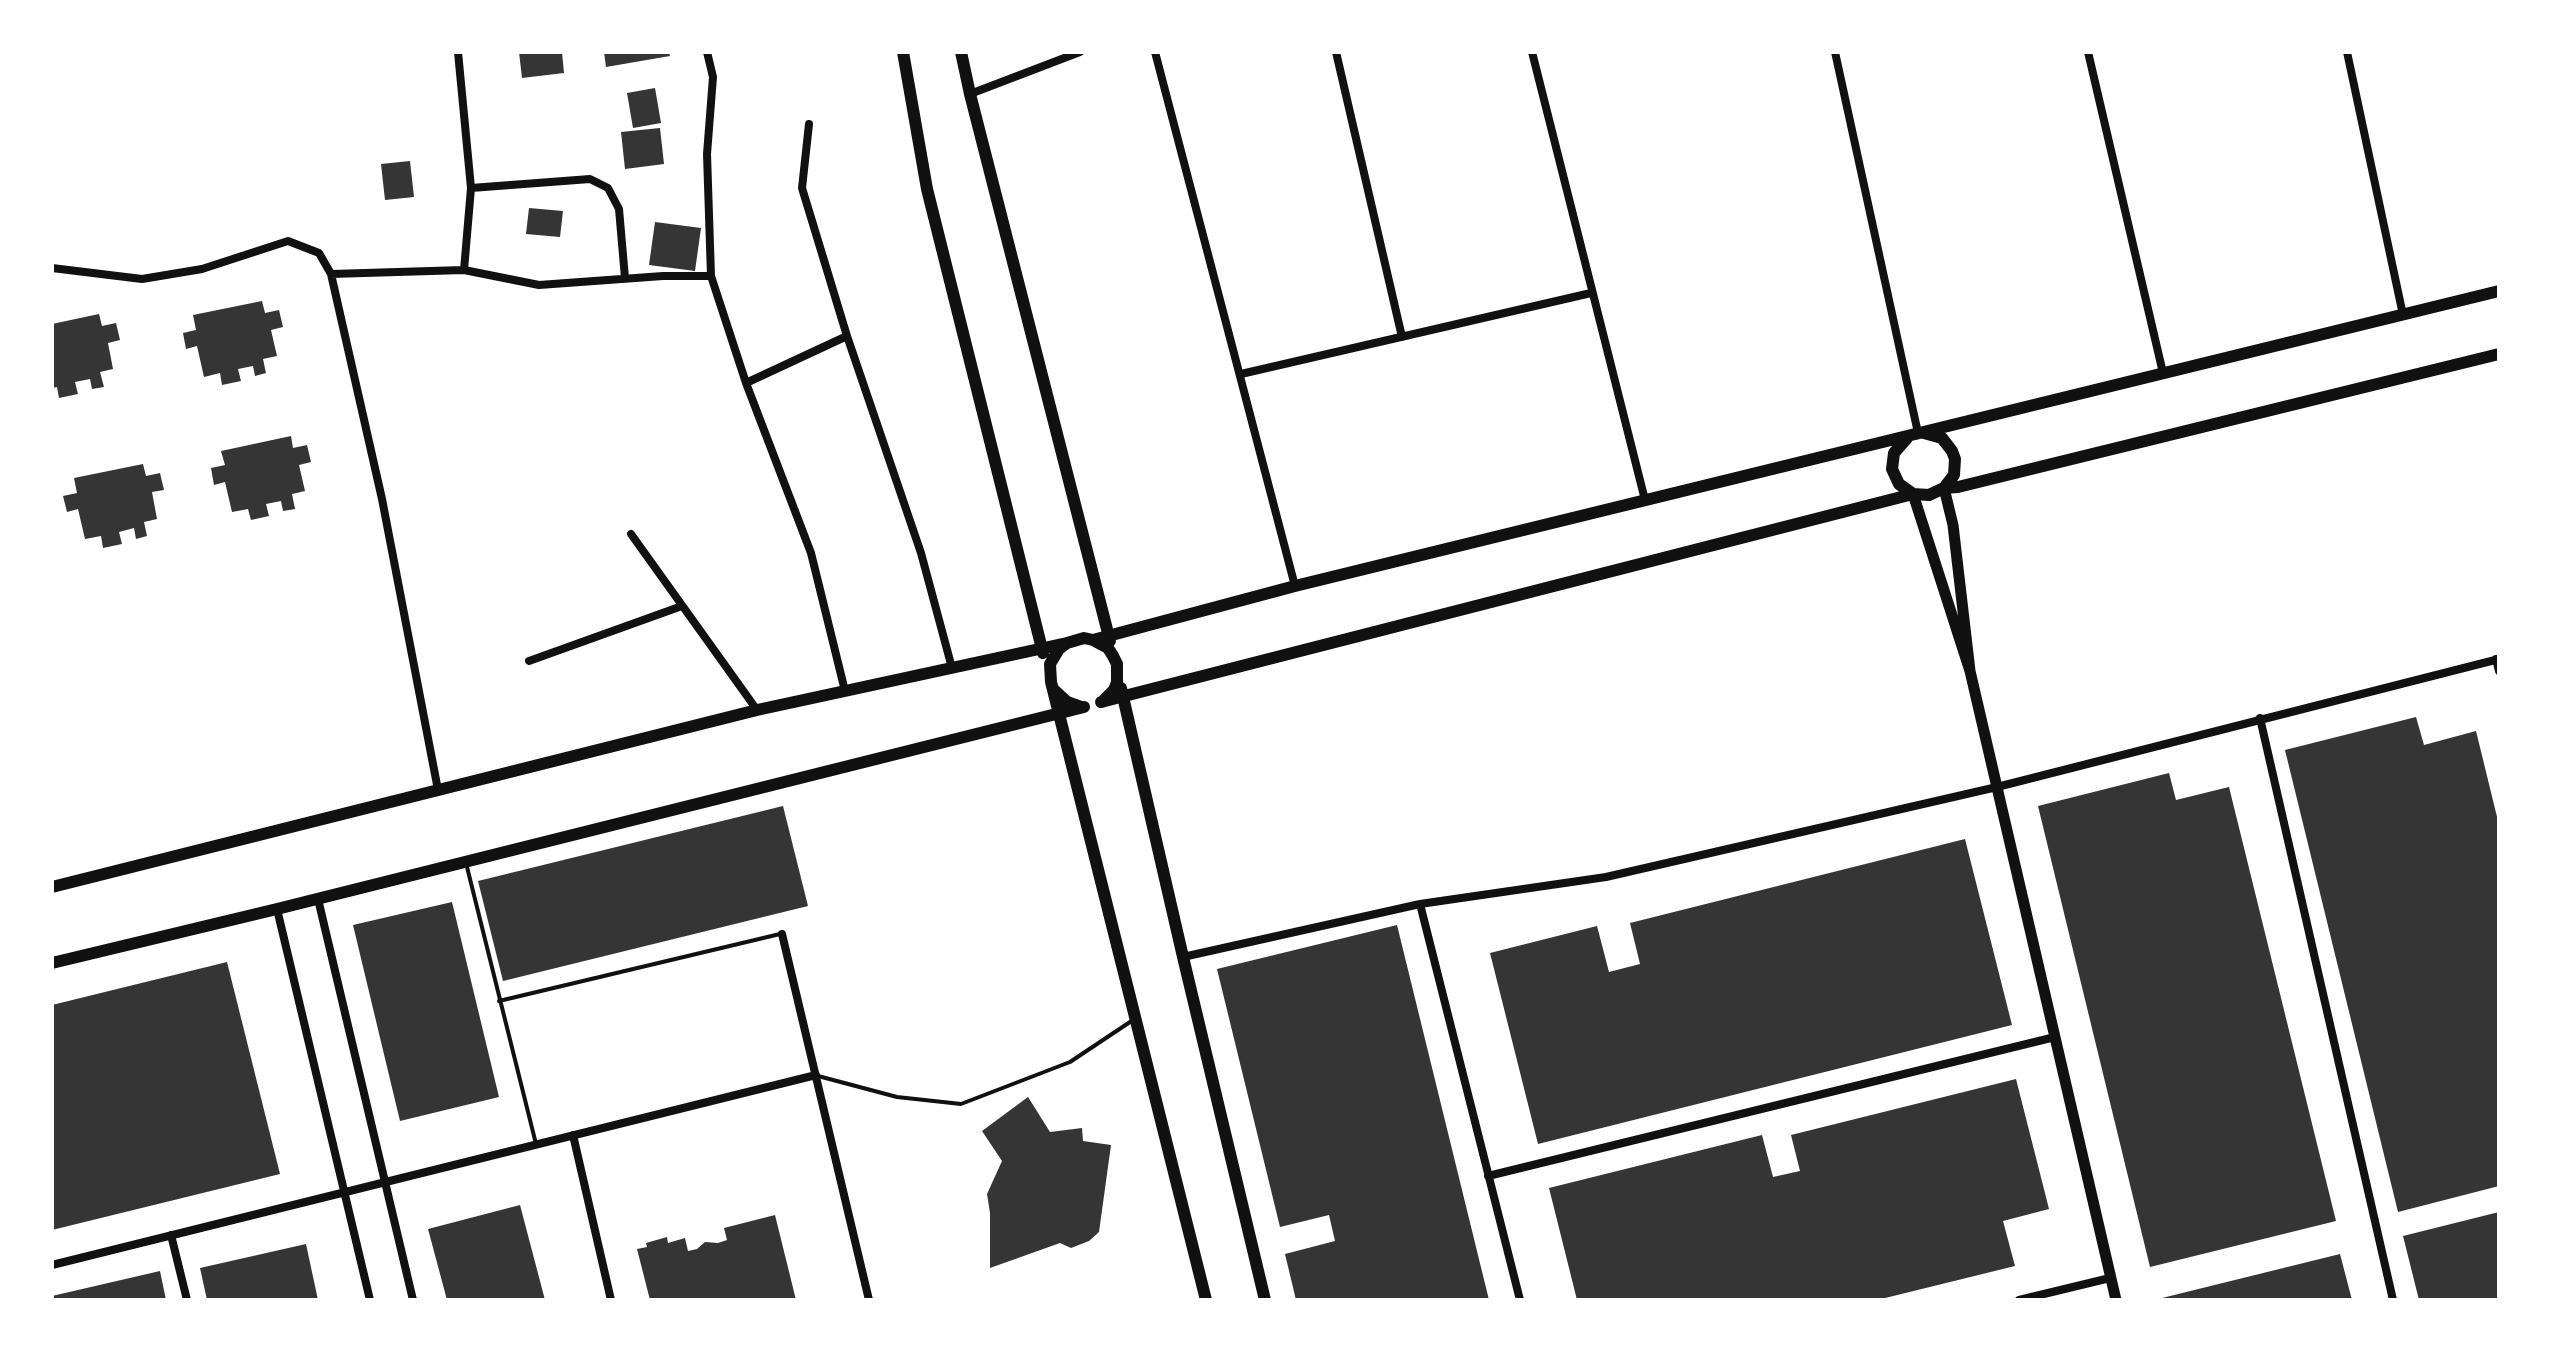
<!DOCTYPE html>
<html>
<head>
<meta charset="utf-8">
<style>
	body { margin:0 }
	#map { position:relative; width:2551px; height:1352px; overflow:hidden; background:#fff; font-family:"Space Grotesk",sans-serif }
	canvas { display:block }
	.frame { position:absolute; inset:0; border:54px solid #fff; pointer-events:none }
</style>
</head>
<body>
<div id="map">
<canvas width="2551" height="1352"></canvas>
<div class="frame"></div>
</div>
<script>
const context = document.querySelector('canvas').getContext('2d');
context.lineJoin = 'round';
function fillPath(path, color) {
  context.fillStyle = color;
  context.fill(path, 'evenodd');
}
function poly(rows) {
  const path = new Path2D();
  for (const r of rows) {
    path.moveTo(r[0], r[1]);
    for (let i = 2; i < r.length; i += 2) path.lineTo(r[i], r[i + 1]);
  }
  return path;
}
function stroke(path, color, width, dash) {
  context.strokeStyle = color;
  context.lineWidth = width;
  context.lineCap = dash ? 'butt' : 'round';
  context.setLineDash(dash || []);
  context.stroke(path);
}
fillPath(poly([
	[519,52,562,52,564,73,522,78],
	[604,52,669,52,670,56,606,67],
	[655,88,661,123,633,128,627,93],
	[660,128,664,164,625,169,621,132],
	[410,161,414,197,385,200,381,164],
	[529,208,563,211,560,237,526,234],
	[655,222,701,228,695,271,649,265],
	[262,301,265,313,279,310,283,327,271,330,277,356,263,359,266,373,255,376,253,366,238,369,241,381,222,385,220,373,204,377,197,346,186,349,183,333,196,330,193,315],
	[99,314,102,326,116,323,120,340,108,343,113,369,100,372,104,387,92,389,90,379,75,382,78,394,59,398,57,387,52,388,52,324],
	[291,436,293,448,307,445,311,462,299,465,305,491,292,494,295,509,283,511,281,501,266,504,269,516,251,520,248,509,232,512,225,482,214,485,211,468,225,465,221,451],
	[143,464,146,476,160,473,164,490,152,492,157,519,144,522,147,536,136,539,134,528,119,532,122,544,103,548,101,536,85,539,78,509,67,512,63,496,77,493,74,478],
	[2416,717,2424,745,2476,731,2499,825,2499,1186,2398,1212,2285,750],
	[2169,773,2176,800,2229,787,2336,1221,2150,1267,2038,806],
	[783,806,808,906,503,981,478,881],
	[1965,839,2012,1025,1538,1144,1490,953,1597,926,1609,972,1640,964,1630,923],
	[452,902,499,1097,400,1121,353,925],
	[1397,925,1489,1300,1296,1300,1285,1254,1335,1241,1329,1215,1280,1227,1217,969],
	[227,962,280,1174,52,1230,52,1005],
	[2016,1079,2049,1209,2003,1221,2015,1266,1877,1300,1577,1300,1549,1188,1762,1135,1773,1177,1800,1171,1791,1135],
	[1028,1097,1050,1132,1082,1128,1083,1141,1111,1145,1099,1232,1089,1241,1071,1248,1060,1243,990,1268,990,1213,987,1194,1002,1161,982,1131],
	[520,1205,545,1300,447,1300,428,1229],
	[2499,1212,2499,1300,2419,1300,2403,1236],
	[775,1215,796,1300,650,1300,637,1249,647,1247,646,1243,667,1237,668,1243,685,1238,688,1251,697,1249,705,1242,718,1243,727,1240,724,1228],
	[306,1244,318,1300,207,1300,200,1268],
	[2340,1254,2352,1300,2158,1300,2158,1299],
	[160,1271,166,1300,52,1300,52,1296]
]), '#353535');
stroke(poly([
	[466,863,536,1144],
	[499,1001,780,934],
	[818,1076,897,1097,961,1104,1070,1062,1133,1020]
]), '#111', 4);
stroke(poly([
	[458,52,471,188,464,270],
	[707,52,713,77,707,154,711,276,746,383,811,553,845,691],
	[1155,52,1295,586],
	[1336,52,1402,337],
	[1532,52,1645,500],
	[1835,52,1918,433],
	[2088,52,2163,373],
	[2347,52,2403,315],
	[970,94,1080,52],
	[809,124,802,188,847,336,921,553,952,668],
	[471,188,590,179,608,188,619,209,625,278],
	[52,268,142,279,202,269,288,241,319,253,331,274,382,499,438,790],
	[331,274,464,270,539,285,663,276,711,276],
	[1241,374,1591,293],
	[746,383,847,336],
	[631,534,757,710],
	[2496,659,2499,671],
	[529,661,682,606],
	[2260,718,2393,1300],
	[318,899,413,1300],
	[1420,904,1520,1300],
	[277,909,370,1300],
	[782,934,869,1300],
	[1183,957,1420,904,1606,877,1997,787,2499,659],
	[573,1135,611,1300],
	[1488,1176,2055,1037],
	[171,1235,187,1300],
	[52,1265,816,1075],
	[2019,1300,2110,1278]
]), '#111', 8);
stroke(poly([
	[1913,494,1970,671,1953,525,1944,488],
	[1970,671,2116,1300]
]), '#111', 11);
stroke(poly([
	[903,52,927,189,1043,653],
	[961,52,970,94,1110,641],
	[1924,433,1942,438,1952,451,1955,459,1954,475,1944,488],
	[1907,438,1894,453,1892,469,1899,484,1913,494],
	[1093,640,1295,586,2499,291],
	[1121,688,1183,957,1265,1300],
	[1054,690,1067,702,1081,707],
	[1101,702,1913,494,1929,495,1944,488,1958,487,2499,354],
	[1102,702,1114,690,1117,682,1117,664,1113,656,1108,648,1093,640,1084,638,1067,643,1059,649,1050,664,1051,682,1206,1300],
	[52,887,757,710,1067,643],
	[52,963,277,909,1084,707]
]), '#111', 12);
</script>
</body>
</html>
